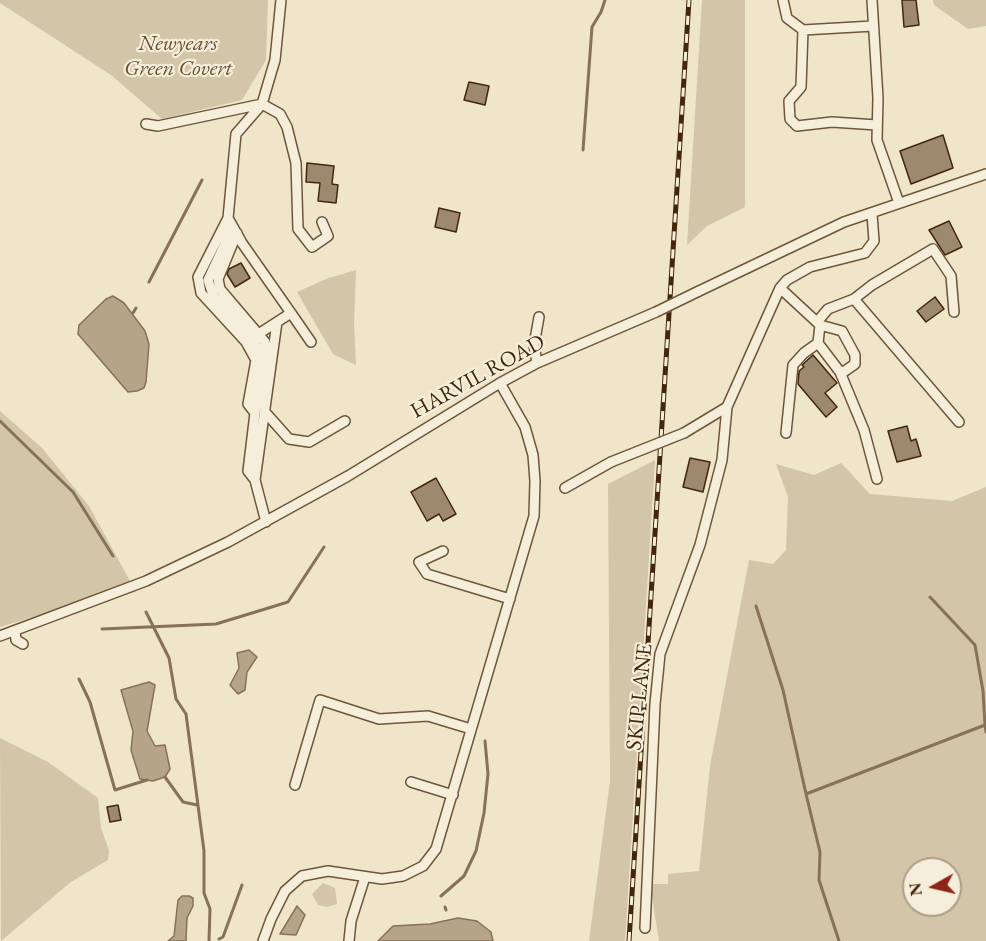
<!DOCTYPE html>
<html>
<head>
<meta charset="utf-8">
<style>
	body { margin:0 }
	#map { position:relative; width:986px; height:941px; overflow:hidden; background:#efe5c8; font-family:"EB Garamond",serif }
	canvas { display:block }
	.north { position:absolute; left:902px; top:857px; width:60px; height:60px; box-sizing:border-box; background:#f5eedb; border:2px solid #ae9e88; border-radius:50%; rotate:262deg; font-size:16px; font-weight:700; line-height:24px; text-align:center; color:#44260c }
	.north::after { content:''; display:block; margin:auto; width:21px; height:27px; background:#8f2418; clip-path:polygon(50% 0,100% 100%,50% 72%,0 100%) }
</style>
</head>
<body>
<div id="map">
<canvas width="986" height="941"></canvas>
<div class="north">N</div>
</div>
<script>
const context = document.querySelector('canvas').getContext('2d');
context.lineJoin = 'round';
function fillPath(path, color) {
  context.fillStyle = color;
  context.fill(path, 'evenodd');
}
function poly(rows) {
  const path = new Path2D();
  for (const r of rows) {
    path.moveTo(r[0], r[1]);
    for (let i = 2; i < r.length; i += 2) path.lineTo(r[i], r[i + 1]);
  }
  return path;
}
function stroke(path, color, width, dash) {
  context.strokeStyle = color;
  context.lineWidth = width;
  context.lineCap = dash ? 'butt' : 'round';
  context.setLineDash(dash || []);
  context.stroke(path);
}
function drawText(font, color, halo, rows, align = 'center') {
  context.font = font + ' "EB Garamond",serif';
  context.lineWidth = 4.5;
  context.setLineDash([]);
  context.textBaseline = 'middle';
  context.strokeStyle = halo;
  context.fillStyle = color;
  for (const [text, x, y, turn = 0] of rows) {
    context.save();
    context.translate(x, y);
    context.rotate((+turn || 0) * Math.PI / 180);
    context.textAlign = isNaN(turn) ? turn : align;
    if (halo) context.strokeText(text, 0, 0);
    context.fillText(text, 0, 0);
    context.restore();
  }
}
fillPath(poly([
	[0,0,268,0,266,60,242,100,162,119,111,75,0,3],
	[702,0,745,0,745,207,707,226,687,245],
	[933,0,986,0,986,26,968,29,934,5],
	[356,270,354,324,356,365,333,354,297,292,326,279],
	[0,411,42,448,89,506,136,592,68,606,0,627],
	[655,460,625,941,589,941,610,781,608,484],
	[841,463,870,494,952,501,986,487,986,941,659,941,650,884,668,884,668,874,699,871,710,766,749,560,773,564,786,550,788,497,776,464,814,475],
	[914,869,950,869,950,905,914,905],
	[0,738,48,762,98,798,101,828,109,850,108,860,71,882,1,941],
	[323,883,335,888,337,904,327,907,318,905,312,894]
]), '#d2c5a8');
const water = poly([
	[113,296,124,303,145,331,149,344,146,382,144,388,137,391,128,392,78,334,79,325,106,299,113,296],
	[249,650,257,657,247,672,245,690,238,694,230,685,239,668,237,653,249,650],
	[149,682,155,685,147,731,155,746,165,745,170,769,165,777,153,781,140,779,131,750,133,731,121,690,149,682],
	[182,896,189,896,193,898,193,906,187,918,186,941,168,941,174,936,178,900,182,896],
	[297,906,305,915,296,935,280,934,297,906],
	[458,918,477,921,491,932,493,941,378,941,393,926,430,924,458,918]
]);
fillPath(water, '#b5a488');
stroke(water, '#887256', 1.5);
stroke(poly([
	[583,150,592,27,601,12,605,0],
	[149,282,202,180],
	[133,313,136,308],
	[0,421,73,492,113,556],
	[930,597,975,645,983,691,985,725],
	[756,606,783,690,806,794],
	[146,612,169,658,176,699,186,714,204,851,204,893,210,909,209,941],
	[102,629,216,624,288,602,324,547],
	[79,679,90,702,115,790,147,780],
	[165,777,183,802,197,805],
	[441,896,464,876,476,851,484,813,488,774,485,741],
	[445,907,446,910],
	[219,939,223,937,242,885],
	[839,941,819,880,820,852,806,794,985,725,986,732]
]), '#887256', 3);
const building = poly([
	[902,0,916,0,919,25,904,27,902,0],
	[469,82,489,86,485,105,464,100,469,82],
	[943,135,953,168,911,184,900,151,943,135],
	[307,163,334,166,332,184,338,185,336,203,318,201,320,183,306,182,307,163],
	[439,208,460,213,456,232,435,227,439,208],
	[949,221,962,247,945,255,929,230,949,221],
	[241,263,250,278,235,287,227,274,229,269,241,263],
	[935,297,944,309,926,322,917,311,935,297],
	[813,355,837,383,825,393,837,407,826,417,798,384,799,371,804,367,802,365,813,355],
	[907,426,911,441,916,439,921,456,897,462,888,431,907,426],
	[690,458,710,462,703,492,683,487,690,458],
	[436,478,456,514,443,521,439,514,427,521,411,492,436,478],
	[118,805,121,820,110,822,107,807,118,805]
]);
fillPath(building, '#9d896e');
stroke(building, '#44260c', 1.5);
const minor = poly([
	[783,0,787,18,803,30,801,87,789,101,790,119,797,126,832,122,877,125],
	[872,0,878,98,877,140,899,203],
	[803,30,873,26],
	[146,124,158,126,262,104,280,114,287,127,296,163,298,229,312,247,328,236,322,222],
	[228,218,198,277,201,293,246,342,256,360,248,404,255,413,248,471,255,480,266,522],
	[233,227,208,280,213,295,251,338,265,359,255,413],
	[237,233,218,279,220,289,265,342,265,359],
	[780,288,820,325,818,343,840,372,845,371,855,364,855,355,842,331,820,325],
	[697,292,844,222,986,174],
	[854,299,959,422],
	[291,313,311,342],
	[817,322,828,309,854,299,872,285,933,249,951,276,954,312],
	[246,342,291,313,242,243,228,218,236,134,262,104,275,60,281,0],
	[537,363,534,345,539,317],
	[840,372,864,430,877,479],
	[265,412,289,439,309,442,345,421],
	[684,433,727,407],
	[786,433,793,365,804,353,818,343],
	[255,480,277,322],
	[565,488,611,462],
	[443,551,419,562,427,574,510,599],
	[15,631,16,640,23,644],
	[0,636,146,581,228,542,348,476,500,383,537,363,656,312],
	[411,782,453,795],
	[295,785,320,700,379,719,428,716,471,729],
	[645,928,655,704,660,654,700,545,722,460,727,407,780,288,787,280,810,267,865,253,874,241,872,214],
	[263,941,271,919,285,891,302,876,328,871,382,879,403,876,423,866,436,849,534,516,535,481,533,455,525,427,500,383],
	[349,941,351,921,365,877]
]);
stroke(minor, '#6f563b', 12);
stroke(minor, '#f5eedb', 9);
const rail = poly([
	[629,941,689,0]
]);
stroke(rail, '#44260c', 5);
stroke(rail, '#f5eedb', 3, [9]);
const minorBridge = poly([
	[656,312,697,292],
	[611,462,684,433]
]);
stroke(minorBridge, '#6f563b', 12, []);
stroke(minorBridge, '#f5eedb', 9);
drawText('italic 22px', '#684e33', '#f5eedb', [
	["Newyears",178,44],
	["Green Covert",178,69]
]);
drawText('22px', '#44260c', '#f5eedb', [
	["HARVIL ROAD",478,377,-29],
	["SKIP LANE",640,697,-84]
]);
</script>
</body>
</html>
